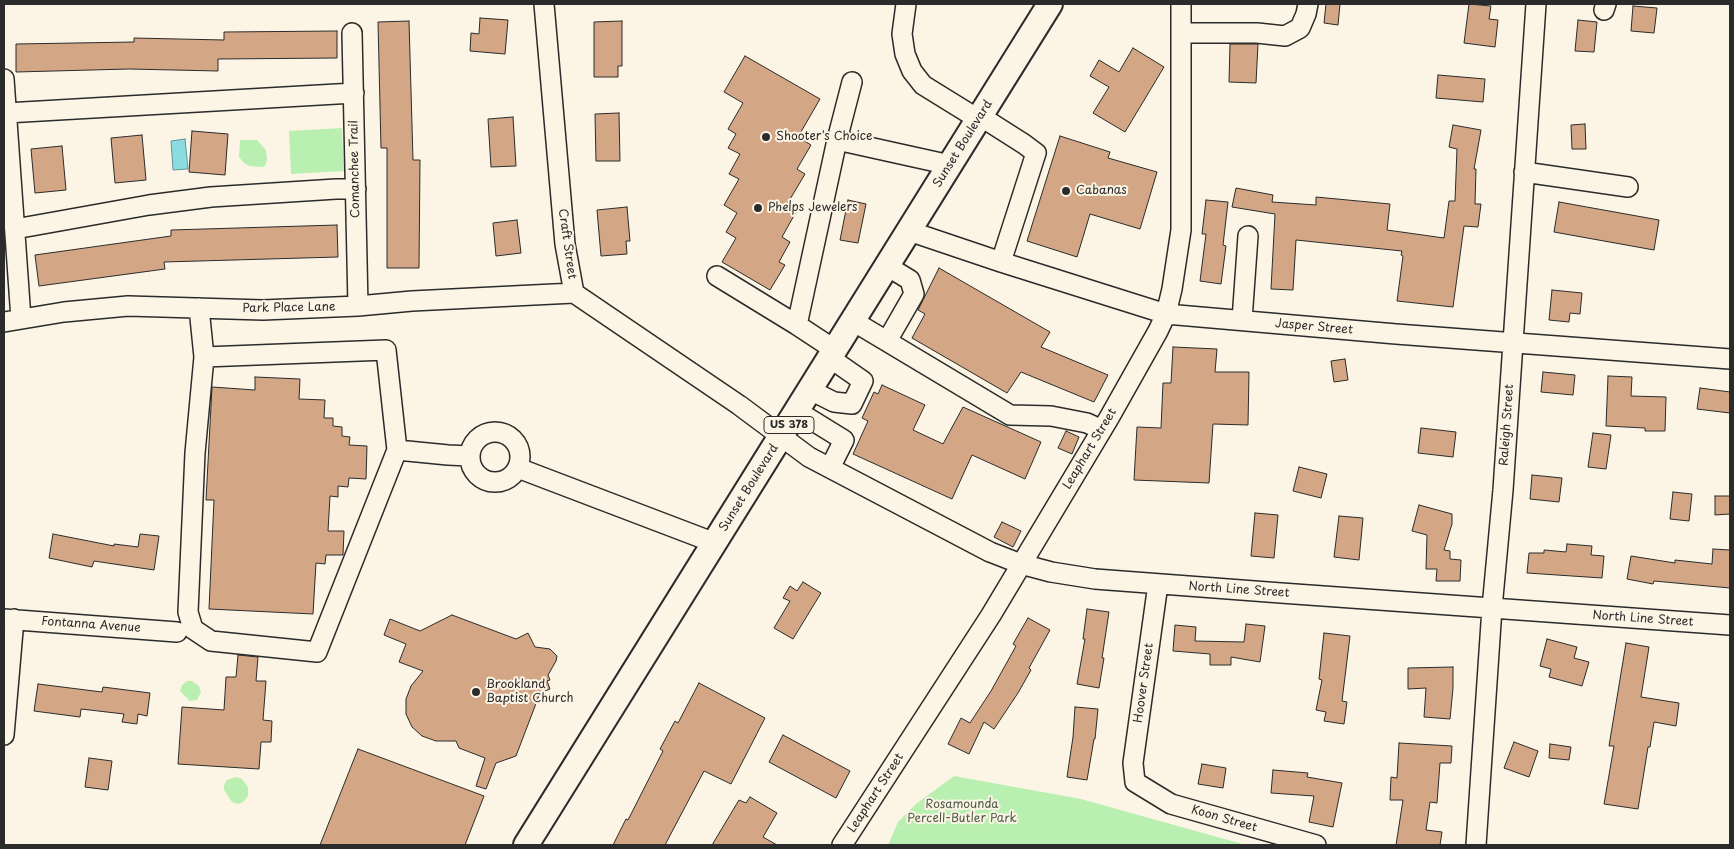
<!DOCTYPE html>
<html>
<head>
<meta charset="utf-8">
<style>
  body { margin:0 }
  #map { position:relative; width:1734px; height:849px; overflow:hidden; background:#fcf5e5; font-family:"Playpen Sans",sans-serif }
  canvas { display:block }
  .frame { position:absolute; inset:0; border:5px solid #2b2b2b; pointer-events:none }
</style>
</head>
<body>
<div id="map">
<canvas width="1734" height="849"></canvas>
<div class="frame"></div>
</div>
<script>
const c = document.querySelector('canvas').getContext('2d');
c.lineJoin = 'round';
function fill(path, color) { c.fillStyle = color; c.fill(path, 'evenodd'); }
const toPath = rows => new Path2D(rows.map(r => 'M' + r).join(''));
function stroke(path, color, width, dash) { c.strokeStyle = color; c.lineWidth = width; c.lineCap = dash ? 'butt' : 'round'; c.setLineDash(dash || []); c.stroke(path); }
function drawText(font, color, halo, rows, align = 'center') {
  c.font = font + ' "Playpen Sans",sans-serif'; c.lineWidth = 4; c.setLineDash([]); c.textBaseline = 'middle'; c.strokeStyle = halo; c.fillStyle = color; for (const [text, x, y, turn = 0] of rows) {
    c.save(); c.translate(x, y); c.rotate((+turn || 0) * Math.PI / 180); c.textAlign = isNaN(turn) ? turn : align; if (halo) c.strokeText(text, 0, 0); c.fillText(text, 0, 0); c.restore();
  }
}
const green = toPath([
  [342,128,344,171,291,174,289,131],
  [240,140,257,140,266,150,267,160,265,166,263,167,249,166,244,163,239,157],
  [187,681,192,681,199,686,201,692,197,700,190,701,180,691,182,685],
  [954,776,1081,799,1246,845,888,845,898,822,916,804],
  [236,777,242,779,248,787,248,796,243,802,238,804,232,802,224,790,224,785,227,780]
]);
const water = toPath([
  [185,139,188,169,173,170,171,141,185,139]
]);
const building = toPath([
  [1326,4,1340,4,1338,25,1324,23,1326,4],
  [1469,4,1491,6,1489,19,1498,20,1495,47,1464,43,1469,4],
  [1633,6,1657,8,1654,33,1631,31,1633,6],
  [480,18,508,20,505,54,470,51,471,33,479,34,480,18],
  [1578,20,1597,22,1594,52,1575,51,1578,20],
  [409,21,413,160,420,160,419,268,387,268,387,148,381,148,378,22,409,21],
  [622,21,622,66,618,66,618,77,594,77,594,22,622,21],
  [337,31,337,58,218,59,218,71,129,69,16,72,16,44,134,42,134,38,224,40,224,32,337,31],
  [1230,44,1258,44,1256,83,1229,82,1230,44],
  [1133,48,1164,67,1125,132,1093,113,1109,87,1090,76,1099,60,1119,72,1133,48],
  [745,56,820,99,798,137,811,145,797,169,805,174,786,206,796,212,782,237,790,242,779,262,785,265,770,290,722,262,736,238,726,232,737,213,724,205,739,179,729,174,740,154,728,148,736,134,728,129,743,103,724,92,745,56],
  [1438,75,1485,79,1483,102,1436,98,1438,75],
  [619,113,620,161,596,161,595,114,619,113],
  [513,117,516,166,491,167,488,119,513,117],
  [1585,124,1586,149,1572,149,1571,125,1585,124],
  [1453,125,1481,130,1474,169,1476,169,1475,204,1481,204,1478,227,1464,226,1453,307,1397,301,1403,256,1401,255,1402,251,1296,240,1293,290,1271,289,1275,214,1232,207,1236,188,1273,195,1272,202,1316,205,1316,197,1390,204,1387,230,1444,238,1449,201,1455,201,1457,149,1449,147,1453,125],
  [192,131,228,134,225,175,189,172,192,131],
  [142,135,146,180,115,183,111,138,142,135],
  [1060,136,1110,152,1108,158,1157,172,1140,229,1090,214,1077,257,1027,241,1060,136],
  [62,146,66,190,35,193,31,149,62,146],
  [848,200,866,204,858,243,840,240,848,200],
  [1206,200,1228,202,1223,245,1226,246,1221,284,1200,281,1206,234,1202,234,1206,200],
  [1559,202,1659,220,1654,250,1554,232,1559,202],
  [627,207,630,241,626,241,627,254,601,256,597,210,627,207],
  [517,220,521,253,496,256,493,223,517,220],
  [337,225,338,257,164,262,165,269,39,286,35,255,171,236,171,230,337,225],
  [939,268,1050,332,1041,347,1108,375,1094,402,1021,372,1007,393,912,338,925,314,918,310,939,268],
  [1552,290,1582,293,1580,314,1570,313,1569,322,1549,320,1552,290],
  [1173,347,1217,349,1215,372,1249,372,1248,425,1213,424,1209,483,1134,480,1137,427,1161,428,1163,383,1171,383,1173,347],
  [1345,359,1348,380,1334,382,1331,361,1345,359],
  [1543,372,1575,375,1573,395,1541,392,1543,372],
  [1608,376,1632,377,1631,396,1666,397,1665,431,1645,431,1645,428,1606,426,1608,376],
  [255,377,300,379,299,399,325,400,324,418,333,418,333,426,342,427,342,436,350,437,349,445,367,446,366,479,349,478,348,487,338,486,338,497,330,496,328,531,344,531,343,555,326,555,325,564,316,563,313,614,209,609,214,500,206,500,212,387,255,390,255,377],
  [882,385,925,405,913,430,943,444,963,407,1041,442,1025,479,972,455,952,499,853,454,868,421,862,418,874,392,878,394,882,385],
  [1700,388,1730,392,1730,413,1697,409,1700,388],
  [1421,428,1456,432,1453,457,1418,453,1421,428],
  [1066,431,1079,437,1072,454,1058,448,1066,431],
  [1593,433,1611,435,1606,469,1588,467,1593,433],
  [1299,467,1327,474,1321,498,1293,491,1299,467],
  [1532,475,1562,478,1559,502,1530,499,1532,475],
  [1673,492,1692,494,1689,521,1670,519,1673,492],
  [1715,496,1730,496,1730,514,1715,515,1715,496],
  [1419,505,1452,514,1452,524,1444,550,1450,551,1450,559,1461,560,1460,581,1436,581,1437,569,1426,569,1427,535,1412,531,1419,505],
  [1255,513,1278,515,1274,558,1251,556,1255,513],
  [1339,516,1363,518,1359,560,1334,557,1339,516],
  [1002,522,1021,531,1013,547,994,537,1002,522],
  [53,534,114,546,114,544,138,547,140,534,159,536,154,570,94,561,92,567,49,558,53,534],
  [1567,544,1592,546,1591,555,1604,556,1602,578,1527,573,1529,553,1544,553,1544,550,1566,552,1567,544],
  [1713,549,1730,550,1730,588,1654,581,1653,584,1627,579,1631,556,1675,563,1675,560,1712,564,1713,549],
  [803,582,821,593,793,639,774,628,790,601,783,598,790,586,797,591,803,582],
  [1087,609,1109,612,1102,658,1104,658,1099,688,1077,684,1085,639,1083,639,1087,609],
  [452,615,516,639,528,633,535,647,550,649,557,656,556,661,548,675,550,680,547,681,550,689,540,693,516,756,496,763,486,789,476,786,485,758,459,748,456,741,436,741,422,736,412,727,406,714,406,699,411,686,423,671,399,662,406,644,384,635,390,619,420,631,452,615],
  [1028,618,1050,630,1029,668,1031,670,1018,693,994,729,984,722,969,754,948,744,961,718,970,723,991,691,1016,646,1013,644,1028,618],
  [1246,624,1265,626,1260,662,1231,657,1231,665,1210,665,1210,654,1173,651,1175,625,1196,627,1195,641,1244,642,1246,624],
  [1324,633,1350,636,1342,701,1347,702,1344,724,1324,721,1326,712,1316,710,1322,680,1319,679,1324,633],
  [1547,639,1577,647,1574,658,1589,662,1582,686,1549,677,1551,669,1540,666,1547,639],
  [1626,643,1649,647,1641,697,1679,703,1676,726,1654,722,1650,747,1648,747,1638,809,1604,804,1614,746,1609,746,1626,643],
  [238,655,258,657,256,681,266,681,263,720,272,721,271,742,261,742,259,769,178,764,182,707,224,710,226,677,236,677,238,655],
  [1453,667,1453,688,1450,719,1424,717,1426,688,1408,689,1408,668,1453,667],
  [699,683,765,718,731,784,704,771,665,845,613,845,626,819,628,820,663,751,660,749,675,721,678,723,699,683],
  [38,684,102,692,103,687,150,693,147,716,138,714,137,724,122,722,124,714,81,709,80,717,34,711,38,684],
  [1075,707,1098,709,1095,739,1094,739,1087,780,1067,777,1073,737,1075,707],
  [783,735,850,771,836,798,769,762,783,735],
  [1514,742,1538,751,1529,777,1504,768,1514,742],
  [1399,743,1452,746,1451,763,1440,763,1437,803,1430,802,1426,830,1442,832,1440,845,1396,845,1403,800,1390,800,1391,777,1397,778,1399,743],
  [1550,744,1571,747,1569,760,1549,758,1550,744],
  [358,749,484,796,465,845,320,845,358,749],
  [89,758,112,761,108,790,85,787,89,758],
  [1202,764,1226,768,1223,788,1198,784,1202,764],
  [1273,770,1308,773,1307,777,1342,783,1333,827,1309,822,1314,796,1271,793,1273,770],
  [750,797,777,813,763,837,777,845,712,845,739,800,746,803,750,797]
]);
const minor = toPath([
  [544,4,565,244,574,293,739,405,809,457,990,552,1021,564,1051,572,1095,579,1281,593,1730,625],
  [906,4,902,34,905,54,912,71,923,85,978,119],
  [1604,10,1606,4],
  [352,33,358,306],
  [1181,33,1257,33,1285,36,1300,28,1306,14,1308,4],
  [4,79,21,319],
  [6,113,354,93],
  [980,116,1024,144,1036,153,1001,262],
  [837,140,852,82],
  [1524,172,1628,187],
  [15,229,149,205,211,197,336,189,356,189],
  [909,231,1001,262,1166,314,1396,334,1730,359],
  [717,276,797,325],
  [199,308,204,357,386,350,397,450,448,455,470,456],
  [1242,320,1248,236],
  [853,321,1010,415,1051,416,1087,423,1102,430],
  [4,322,64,312,128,306,263,310,358,306,412,301,574,293],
  [887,341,914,294,910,280,887,266],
  [835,350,797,325,837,140,950,165],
  [204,357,195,453,188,612,193,629,211,641,317,652,397,450],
  [810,390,834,402,852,404,863,381,830,358],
  [797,411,844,440,830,468],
  '470 457a25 25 0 1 1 50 0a25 25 0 1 1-50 0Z',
  [518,468,715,543],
  [1158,584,1133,763,1135,782,1171,804,1316,845],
  [4,619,177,632],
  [4,735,14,619],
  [842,845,991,615,1109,418,1158,331,1166,314,1172,289,1181,230,1181,4],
  [1476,845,1492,608,1503,490,1536,4]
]);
const major = toPath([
  [526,845,1050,4]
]);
const markers = [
  [766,137,5,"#2b2b2b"],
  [1066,191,5,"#2b2b2b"],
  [758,208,5,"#2b2b2b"],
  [476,692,5,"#2b2b2b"]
];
const shields = [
  [789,425,50]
];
const shieldNames = [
  ["US 378",789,425]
];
const poiNames = [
  ["Shooter's Choice",776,137],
  ["Cabanas",1076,191],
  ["Phelps Jewelers",768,208],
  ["Brookland",486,685],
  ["Baptist Church",486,699]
];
const streetNames = [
  ["Sunset Boulevard",963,144,-58],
  ["Comanchee Trail",355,169,-91],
  ["Craft Street",567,244,82],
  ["Park Place Lane",289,308,-1],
  ["Jasper Street",1314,327,5],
  ["Raleigh Street",1507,425,-86],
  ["Leaphart Street",1090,449,-59],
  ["Sunset Boulevard",749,488,-58],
  ["North Line Street",1239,590,4],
  ["North Line Street",1643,619,4],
  ["Fontanna Avenue",91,625,4],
  ["Hoover Street",1144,683,-82],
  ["Leaphart Street",876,793,-57],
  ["Koon Street",1224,819,16]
];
const parkNames = [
  ["Rosamounda",962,805],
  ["Percell-Butler Park",962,819]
];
fill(green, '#b9efb1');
fill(water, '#8adce0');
stroke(water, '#649598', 1);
fill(building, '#d3a785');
stroke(building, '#2b2b2b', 1);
stroke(minor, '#2b2b2b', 22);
stroke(major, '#2b2b2b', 28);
stroke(minor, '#fcf5e5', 19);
stroke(major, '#fcf5e5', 24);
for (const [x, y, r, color] of markers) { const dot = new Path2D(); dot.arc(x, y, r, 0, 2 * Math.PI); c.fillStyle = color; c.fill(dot); stroke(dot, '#fcf5e5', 2); }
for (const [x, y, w] of shields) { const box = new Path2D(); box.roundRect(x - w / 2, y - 8.5, w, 17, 4); c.fillStyle = '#fcf5e5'; c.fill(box); stroke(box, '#2b2b2b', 1); }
drawText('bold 11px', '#2b2b2b', null, shieldNames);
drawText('12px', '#2b2b2b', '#fcf5e5', poiNames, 'left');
drawText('12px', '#2b2b2b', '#fcf5e5', streetNames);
drawText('12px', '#4e5c4c', '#fcf5e5', parkNames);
</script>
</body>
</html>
